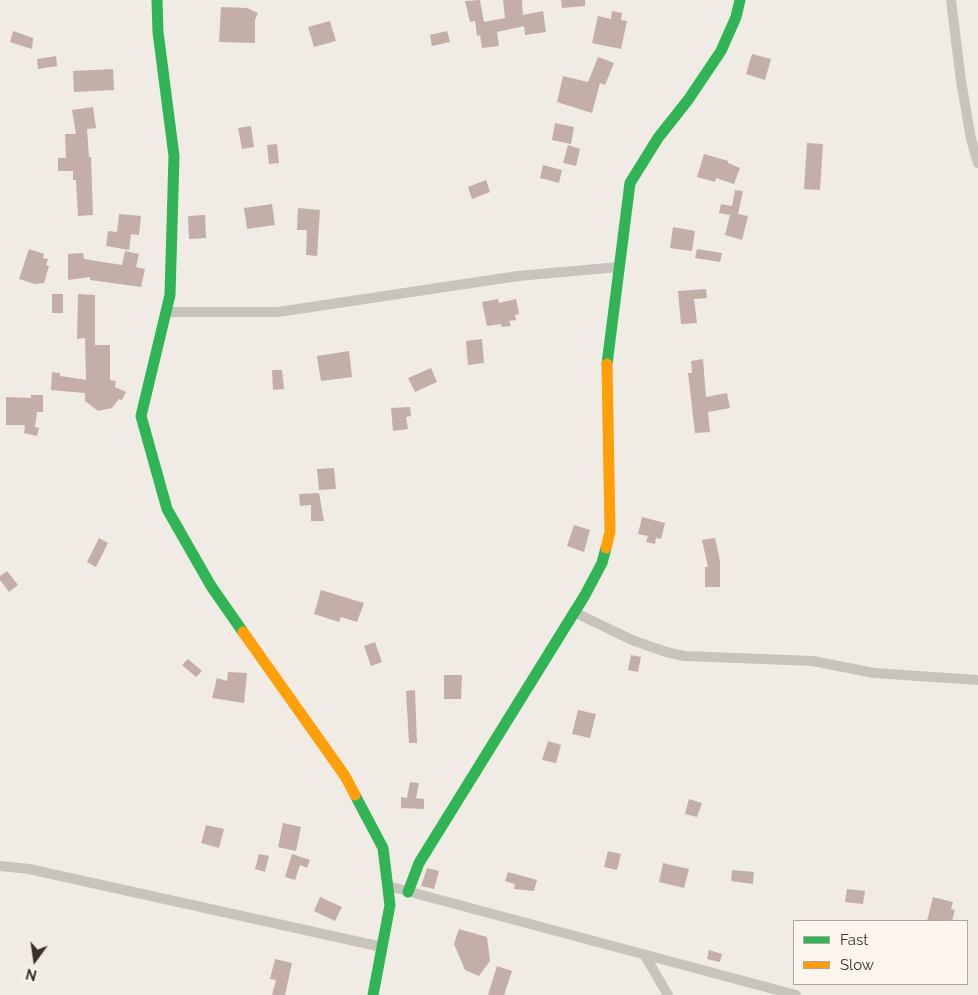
<!DOCTYPE html>
<html>
<head>
<meta charset="utf-8">
<style>
  body { margin:0 }
  #map { position:relative; width:978px; height:995px; overflow:hidden; background:#f0ebe5; font-family:Raleway,sans-serif }
  canvas { display:block }
  .legend { position:absolute; left:793px; top:920px; width:175px; height:65px; box-sizing:border-box; background:#fbf5ee; border:1px solid #aea6a0; margin:0; padding:6px 9px; list-style:none; font-size:15px; color:#3b302b }
  .legend li { display:flex; align-items:center; gap:10px; height:25px }
  .legend b { width:25px; border:1px solid #aea6a0 }
  .north { position:absolute; left:10px; top:935px; width:50px; height:50px; -webkit-text-stroke:4px #fbf5ee; paint-order:stroke; rotate:194deg; font-size:14px; font-weight:700; line-height:20px; text-align:center; color:#3b302b }
  .north::after { content:''; display:block; margin:auto; width:18px; height:22px; background:#3b302b; clip-path:polygon(50% 0,100% 100%,50% 72%,0 100%) }
</style>
</head>
<body>
<div id="map">
<canvas width="978" height="995"></canvas>
<ul class="legend">
<li><b style="height:6px;background:#30b455"></b>Fast</li>
<li><b style="height:6px;background:#ff9f0a"></b>Slow</li>
</ul>
<div class="north">N</div>
</div>
<script>
const c = document.querySelector('canvas').getContext('2d');
c.lineJoin = 'round';
function fill(path, color) { c.fillStyle = color; c.fill(path, 'evenodd'); }
const toPath = rows => new Path2D(rows.map(r => 'M' + r).join(''));
function stroke(path, color, width, dash) { c.strokeStyle = color; c.lineWidth = width; c.lineCap = dash ? 'butt' : 'round'; c.setLineDash(dash || []); c.stroke(path); }
const building = toPath([
  [480,0,484,22,505,18,503,0,522,0,523,15,543,11,546,32,525,35,524,26,497,32,499,46,482,48,480,35,477,36,475,21,470,22,465,1],
  [561,0,585,0,585,6,562,8],
  [221,7,247,8,258,13,255,20,255,43,219,42],
  [612,11,622,13,621,20,627,21,621,49,592,43,598,16,611,19],
  [330,21,336,41,314,47,308,27],
  [13,31,33,38,32,49,10,42],
  [447,31,450,42,432,46,430,35],
  [752,54,771,59,765,80,746,74],
  [56,56,57,66,38,69,37,59],
  [598,57,614,63,605,85,600,83,592,113,557,102,563,76,588,82],
  [113,69,114,90,74,92,73,71],
  [93,107,96,128,87,129,89,157,91,157,93,215,78,216,76,180,73,180,73,171,58,171,58,158,66,158,65,134,76,134,72,110],
  [555,123,574,127,571,144,552,140],
  [251,126,254,147,242,149,238,128],
  [807,143,823,144,820,190,804,189],
  [277,144,279,163,269,164,267,145],
  [568,145,580,149,576,166,563,163],
  [704,154,728,161,728,163,740,168,734,184,716,178,715,182,697,177],
  [543,165,562,170,559,183,540,178],
  [486,180,490,192,472,199,468,187],
  [735,190,743,191,738,214,748,216,742,240,725,235,730,215,719,213,721,204,732,206],
  [272,204,275,225,247,229,244,208],
  [298,208,320,210,317,256,306,255,307,230,297,230],
  [119,214,141,216,139,235,131,234,129,250,106,246,108,231,117,232],
  [205,215,206,238,189,239,188,216],
  [673,227,695,231,692,251,670,248],
  [29,249,44,254,43,258,48,259,46,265,49,266,44,283,35,284,19,279],
  [697,249,722,253,720,262,695,258],
  [125,251,139,254,136,267,145,269,141,287,90,280,90,277,68,280,68,254,83,253,84,259,122,265],
  [706,289,707,298,694,299,697,323,681,324,678,291],
  [52,294,63,294,63,313,52,313],
  [78,294,95,295,95,345,110,345,110,380,116,381,115,387,126,392,122,400,119,399,112,408,98,411,85,401,85,393,51,390,52,372,60,373,60,376,86,380,85,338,77,339],
  [498,299,499,303,516,299,519,314,515,315,516,320,509,321,511,326,502,327,501,324,487,326,482,302],
  [482,339,484,363,468,365,466,341],
  [349,351,352,377,321,381,317,356],
  [703,359,706,397,727,393,730,408,708,412,710,432,695,433,688,373,692,373,691,361],
  [431,368,437,382,415,392,408,378],
  [272,370,282,370,284,389,273,390],
  [31,395,43,395,43,412,37,412,35,427,39,428,37,436,24,433,25,425,6,425,6,397,31,398],
  [410,407,411,416,406,417,408,429,393,431,391,408],
  [334,468,336,489,319,490,317,469],
  [319,493,324,521,311,521,311,505,300,506,299,494],
  [642,517,665,523,661,539,656,538,655,544,646,542,648,536,638,534],
  [574,525,590,530,584,552,567,546],
  [99,538,108,543,96,567,87,562],
  [715,538,720,561,720,587,705,587,705,567,708,567,702,540],
  [7,571,18,585,9,592,0,580,0,576],
  [321,590,364,603,357,622,341,617,339,622,314,614],
  [375,642,382,662,371,666,364,646],
  [631,655,641,657,638,672,628,670],
  [188,659,202,671,196,677,182,665],
  [228,672,247,673,244,703,212,698,217,678,227,681],
  [444,675,462,675,461,699,444,699],
  [415,690,417,743,409,743,406,691],
  [578,710,596,714,590,738,572,734],
  [548,741,561,745,556,763,542,760],
  [410,782,419,783,416,798,424,799,424,809,401,808,401,797,407,798],
  [689,799,702,803,697,817,685,814],
  [283,823,301,827,296,851,278,847],
  [206,825,224,829,219,848,201,843],
  [608,851,621,854,617,870,604,867],
  [259,854,269,856,265,872,255,869],
  [292,854,310,860,307,868,300,865,295,880,285,877],
  [663,863,689,869,684,888,659,882],
  [427,868,439,871,434,889,421,886],
  [732,870,754,872,753,884,731,881],
  [508,872,537,880,534,891,514,889,515,884,505,881],
  [847,889,865,891,863,904,845,902],
  [320,897,342,907,335,921,314,911],
  [933,897,953,902,951,909,955,910,952,921,927,921],
  [459,929,487,937,490,961,479,976,465,970,454,944],
  [709,950,722,954,720,962,707,959],
  [275,959,292,963,285,995,272,995,276,980,270,979],
  [497,966,512,971,504,995,488,995]
]);
const street = toPath([
  [951,0,961,81,971,139,978,163],
  [166,312,278,312,518,276,619,267],
  [574,612,632,640,666,652,685,656,813,661,874,673,978,680],
  [0,866,29,869,382,947],
  [388,886,796,995],
  [644,954,668,995]
]);
const fast = toPath([
  [157,0,158,32,174,156,170,295,141,416,167,509,211,586,243,632],
  [607,364,630,183,658,138,688,100,721,51,736,17,740,0],
  [355,795,383,848,390,905,373,995],
  [408,892,419,863,585,595,602,563,606,548]
]);
const slow = toPath([
  [606,548,610,532,607,364],
  [243,632,345,776,355,795]
]);
fill(building, '#c3afa7');
stroke(street, '#c9c3be', 10);
stroke(fast, '#30b455', 11);
stroke(slow, '#ff9f0a', 11);
</script>
</body>
</html>
